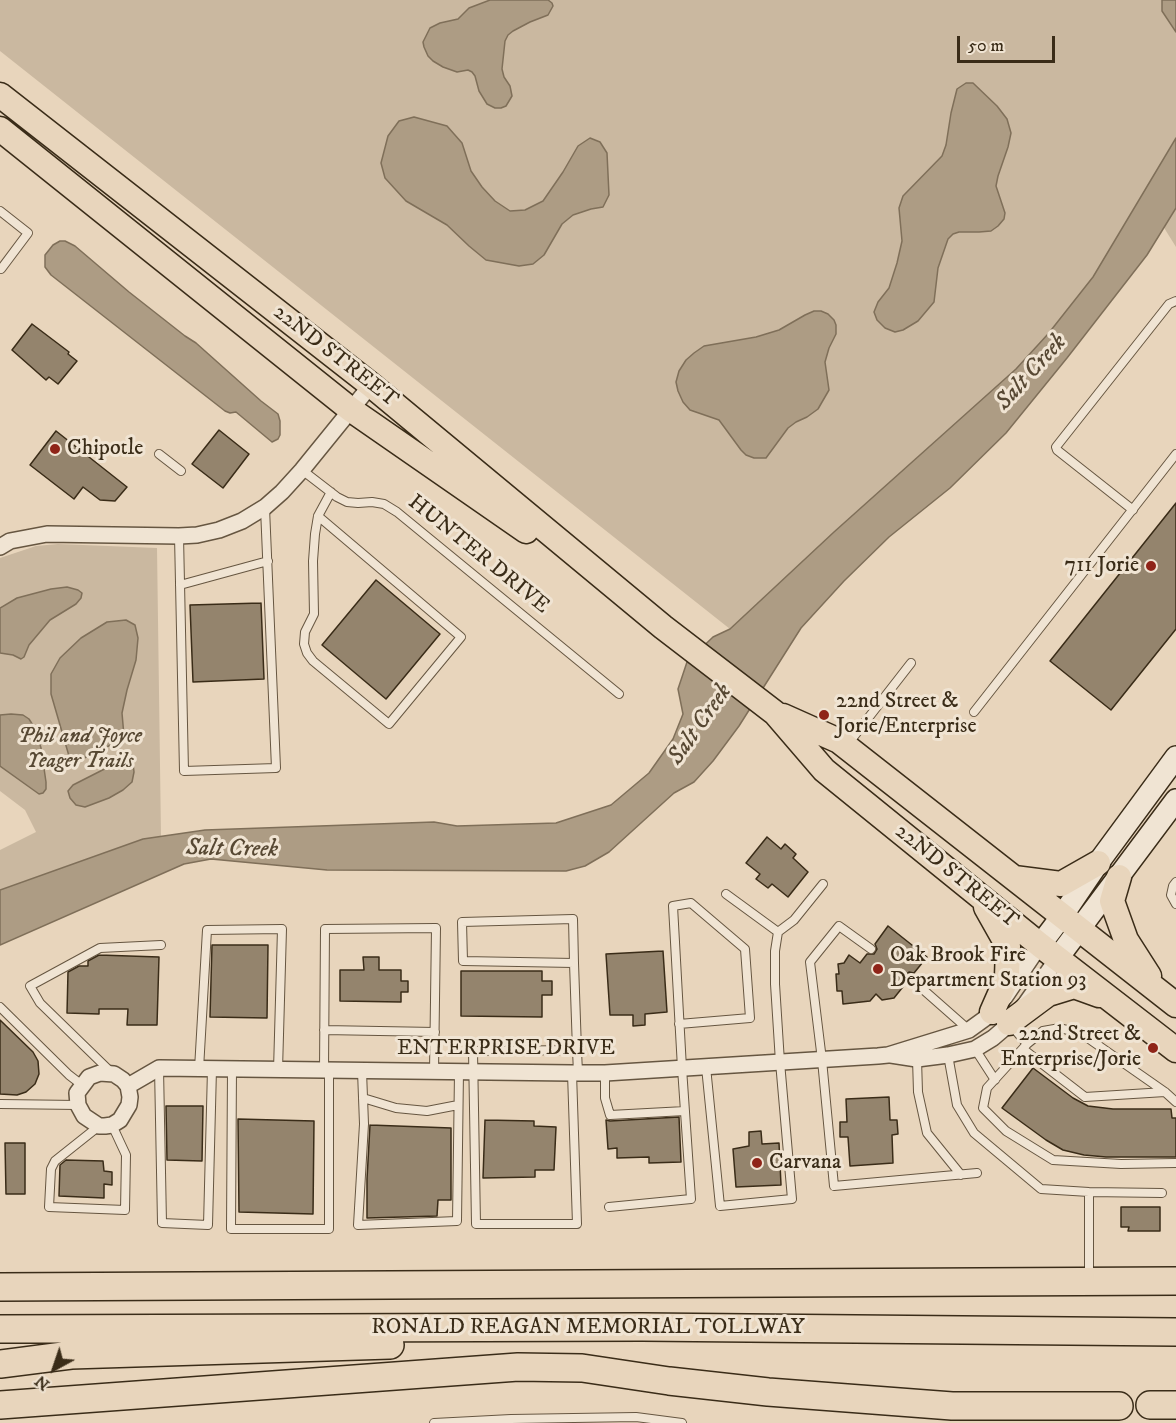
<!DOCTYPE html>
<html>
<head>
<meta charset="utf-8">
<style>
  body { margin:0 }
  #map { position:relative; width:1176px; height:1423px; overflow:hidden; background:#e8d5bc; font-family:"IM FELL DW Pica",serif }
  canvas { display:block }
  .north { position:absolute; left:24px; top:1339px; width:60px; height:60px; -webkit-text-stroke:4px #f0e4d3; paint-order:stroke; rotate:220deg; font-size:16px; font-weight:700; line-height:24px; text-align:center; color:#3a2c18 }
  .north::after { content:''; display:block; margin:auto; width:21px; height:27px; background:#3a2c18; clip-path:polygon(50% 0,100% 100%,50% 72%,0 100%) }
  .scale { position:absolute; left:957px; top:36px; width:98px; height:27px; box-sizing:border-box; border:3px solid #3a2c18; border-top:0; padding-left:8px; font-size:18px; line-height:21px; white-space:nowrap; color:#3a2c18; -webkit-text-stroke:4px #f0e4d3; paint-order:stroke }
</style>
</head>
<body>
<div id="map">
<canvas width="1176" height="1423"></canvas>
<div class="north">N</div>
<div class="scale">50 m</div>
</div>
<script>
const c = document.querySelector('canvas').getContext('2d');
c.lineJoin = 'round';
function fill(path, color) { c.fillStyle = color; c.fill(path, 'evenodd'); }
const toPath = rows => new Path2D(rows.map(r => 'M' + r).join(''));
function stroke(path, color, width, dash) { c.strokeStyle = color; c.lineWidth = width; c.lineCap = dash ? 'butt' : 'round'; c.setLineDash(dash || []); c.stroke(path); }
function drawText(font, color, halo, rows, align = 'center') {
  c.font = font + ' "IM FELL DW Pica",serif'; c.lineWidth = 6; c.setLineDash([]); c.textBaseline = 'middle'; c.strokeStyle = halo; c.fillStyle = color; for (const [text, x, y, turn = 0] of rows) {
    c.save(); c.translate(x, y); c.rotate((+turn || 0) * Math.PI / 180); c.textAlign = isNaN(turn) ? turn : align; if (halo) c.strokeText(text, 0, 0); c.fillText(text, 0, 0); c.restore();
  }
}
const green = toPath([
  [0,0,1176,0,1176,247,1143,194,1093,277,1048,335,1016,369,834,532,730,629,0,51],
  [58,544,157,548,161,837,143,839,0,890,0,850,36,832,25,810,0,791,0,558,36,546]
]);
const water = toPath([
  [490,0,548,0,552,3,553,6,548,15,530,22,513,31,508,35,505,41,502,69,504,77,510,86,512,96,506,106,501,108,495,108,487,104,479,91,475,76,472,72,468,70,457,72,443,67,433,61,428,56,424,47,423,42,430,28,440,23,458,19,469,8,490,0],
  [1162,0,1176,0,1176,32,1162,11,1162,0],
  [966,83,973,83,997,106,1007,119,1011,133,1008,147,998,176,996,186,1005,213,1004,219,998,226,991,231,979,232,959,232,953,234,948,239,938,268,934,302,918,321,903,330,895,332,885,328,877,320,874,312,878,302,889,288,897,263,902,241,899,208,903,196,942,156,946,145,951,113,957,89,966,83],
  [414,117,447,126,462,143,471,171,482,187,495,201,510,211,525,210,543,201,563,172,578,146,590,138,600,142,607,153,609,195,603,207,591,209,573,215,562,224,544,255,533,264,519,266,486,260,469,246,447,225,406,201,385,178,381,163,388,136,399,121,414,117],
  [1176,138,1176,208,1147,255,1067,358,1006,433,950,488,889,537,844,581,801,628,739,726,713,761,694,782,674,793,609,852,585,866,566,871,327,870,211,859,184,864,0,945,0,890,143,839,205,830,434,822,457,826,556,823,611,805,649,773,673,739,683,714,678,689,687,662,713,637,730,629,834,532,1016,369,1048,334,1093,277,1176,138],
  [60,241,65,241,75,246,129,292,185,336,196,343,261,401,278,414,280,421,280,435,278,439,272,442,236,412,230,413,225,411,51,275,45,267,45,255,53,245,60,241],
  [814,311,821,311,828,314,834,320,836,325,836,334,829,348,825,362,829,390,818,409,807,417,796,422,788,428,766,458,754,458,746,455,741,450,719,420,690,410,683,402,678,391,676,382,679,371,686,360,694,353,704,346,756,337,779,330,805,315,814,311],
  [67,587,78,590,82,593,81,598,76,604,50,620,29,645,24,657,21,659,13,655,0,653,0,608,17,598,51,589,67,587],
  [126,620,135,625,138,638,136,660,127,690,122,713,124,736,119,741,76,762,69,756,51,694,51,674,60,658,81,638,107,622,126,620],
  [11,714,23,715,29,719,36,730,41,748,46,782,46,789,43,793,39,794,0,766,0,715,11,714],
  [132,755,134,772,132,782,123,790,109,798,85,807,76,805,70,798,68,791,73,785,132,755]
]);
const building = toPath([
  [32,324,69,352,68,354,77,361,58,384,49,377,46,380,12,350,32,324],
  [219,430,249,454,223,488,192,464,219,430],
  [56,431,127,487,115,501,100,500,83,487,74,499,30,465,56,431],
  [1176,503,1176,629,1111,710,1050,661,1176,503],
  [376,580,440,634,386,699,322,645,376,580],
  [261,603,264,679,193,682,190,605,261,603],
  [767,837,781,849,785,844,796,854,793,858,808,872,788,897,772,884,768,888,756,879,760,874,746,863,767,837],
  [888,926,927,957,914,973,909,972,905,975,904,979,906,983,894,998,882,1000,876,994,870,1001,843,1004,842,991,837,991,836,974,839,974,838,964,844,963,849,955,860,963,867,954,874,954,877,949,875,944,888,926],
  [212,945,268,945,267,1018,210,1017,212,945],
  [663,951,667,1012,645,1014,645,1025,633,1026,633,1015,610,1015,606,954,663,951],
  [99,955,159,957,157,1025,127,1025,128,1009,99,1009,99,1014,67,1013,68,972,79,966,88,966,88,961,99,955],
  [363,957,379,957,379,970,401,970,401,981,408,981,408,992,401,992,401,1002,340,1001,340,970,364,970,363,957],
  [461,971,542,971,542,981,552,981,552,995,542,995,542,1017,461,1016,461,971],
  [0,1020,33,1052,38,1061,39,1074,35,1084,26,1092,17,1095,0,1094,0,1020],
  [1033,1068,1073,1098,1088,1106,1113,1109,1171,1109,1172,1118,1176,1118,1176,1157,1106,1157,1084,1155,1063,1150,1046,1140,1002,1108,1033,1068],
  [889,1097,890,1120,897,1120,898,1134,892,1135,893,1163,850,1166,848,1137,840,1137,840,1122,847,1122,846,1099,889,1097],
  [166,1106,203,1106,202,1161,167,1160,166,1106],
  [679,1117,681,1162,649,1163,649,1157,617,1158,617,1148,608,1149,606,1120,610,1121,679,1117],
  [238,1119,314,1121,313,1214,239,1212,238,1119],
  [485,1120,534,1121,534,1126,556,1127,554,1170,535,1170,535,1177,483,1178,485,1120],
  [370,1125,451,1128,451,1200,438,1200,437,1216,367,1218,367,1179,370,1125],
  [761,1131,762,1144,779,1143,781,1185,736,1187,733,1149,749,1146,749,1132,761,1131],
  [5,1143,25,1143,25,1194,6,1194,5,1143],
  [66,1160,103,1161,104,1171,112,1172,112,1185,104,1184,104,1198,59,1196,60,1165,66,1160],
  [1121,1207,1160,1207,1160,1231,1128,1231,1129,1227,1121,1227,1121,1207]
]);
const service = toPath([
  [0,211,28,233,1,269],
  [159,454,181,471],
  [302,470,337,497,347,502,358,503,372,502,384,504,397,512,619,694],
  [1133,510,1057,450,1056,447,1169,304,1176,301],
  [318,516,461,637,389,724,313,661,307,653,304,644,305,632,314,614,313,561,315,534,318,516,331,492],
  [179,536,184,771,276,768,265,508],
  [180,585,268,561],
  [974,712,1176,454],
  [848,744,911,663],
  [1176,882,1173,886,1171,895,1176,904],
  [778,932,794,920,823,884],
  [871,949,839,926,810,962,822,1060,834,1186,977,1173],
  [574,963,463,961,462,922,573,919,574,963,577,1050,578,1073],
  [910,978,969,1030],
  [0,1007,69,1075,82,1085],
  [1010,1024,1027,1044,1043,1031,1060,1028,1082,1034,1165,1092,1176,1102],
  [324,1030,435,1032],
  [1027,1044,987,1088,983,1108,1006,1131,1053,1160,1121,1164,1176,1163],
  [975,1049,995,1080],
  [1023,1049,1085,1097,1165,1092],
  [948,1055,957,1105,974,1133,1041,1189,1089,1192,1162,1193],
  [917,1059,918,1092,927,1133,961,1175],
  [706,1067,720,1206,792,1199,780,1062,775,984,775,951,778,932,726,894],
  [159,1068,162,1223,208,1225,212,1069],
  [199,1069,207,930,282,929,278,1070],
  [232,1069,231,1229,329,1229,329,1070],
  [324,1070,325,929,436,928,434,1072],
  [362,1071,364,1124,358,1225,457,1221,459,1072],
  [112,1073,40,1003,30,986,100,948,161,945],
  [572,1073,577,1224,476,1224,473,1051,577,1050],
  [605,1073,605,1098,610,1115,685,1111],
  [363,1098,396,1108,427,1111,458,1105],
  [0,1104,78,1105],
  [99,1126,55,1161,51,1169,49,1207,125,1210,126,1155,112,1125],
  [1089,1192,1089,1277],
  [609,1207,691,1199,682,1068,673,906,691,903,745,949,750,1018,679,1024],
  [434,1423,511,1419,636,1417,682,1423]
]);
const minor = toPath([
  [0,547,10,541,47,534,179,536,197,535,219,530,242,521,265,507,282,492,302,470,371,385],
  [891,1055,917,1059,948,1055,975,1049,993,1038,1007,1026,1026,1003,1057,959],
  [100,1073,114,1074,123,1080,128,1086,130,1097,129,1105,120,1120,112,1125,105,1126,99,1126,84,1116,78,1105,77,1093,89,1077,100,1073],
  [128,1086,159,1068,572,1073,605,1073,878,1056,888,1055,969,1030,987,1017,1005,997,1040,945]
]);
const secondary = toPath([
  [1040,945,1062,916,1098,863,1176,757],
  [1057,959,1176,800]
]);
const primary = toPath([
  [0,95,371,385,663,627,775,713,824,770,1040,945,1176,1050],
  [0,129,350,409,526,531],
  [783,716,839,741,1176,1005],
  [1119,877,1112,901,1126,940,1149,976],
  [1014,878,1061,884,1098,863],
  [986,907,1008,946,1007,978,992,1012],
  [1009,1023,1048,994,1074,986,1099,995]
]);
const motorway = toPath([
  [0,1287,1176,1281],
  [0,1329,642,1327,1176,1332],
  [0,1364,71,1355,390,1345],
  [0,1405,518,1367,582,1368,669,1381,768,1392,952,1406,1119,1406],
  [1150,1405,1176,1405]
]);
const markers = [
  [55,449,6,"#8f2418"],
  [1151,566,6,"#8f2418"],
  [824,715,6,"#8f2418"],
  [878,969,6,"#8f2418"],
  [1153,1048,6,"#8f2418"],
  [757,1163,6,"#8f2418"]
];
const streetNames = [
  ["22ND STREET",335,357,38],
  ["HUNTER DRIVE",478,555,39],
  ["22ND STREET",956,877,39],
  ["ENTERPRISE DRIVE",506,1049],
  ["RONALD REAGAN MEMORIAL TOLLWAY",588,1328]
];
const poiNames = [
  ["Chipotle",67,449],
  ["711 Jorie",1139,566,"right"],
  ["22nd Street &",836,702],
  ["Jorie/Enterprise",836,727],
  ["Oak Brook Fire",890,956],
  ["Department Station 93",890,981],
  ["22nd Street &",1141,1035,"right"],
  ["Enterprise/Jorie",1141,1060,"right"],
  ["Carvana",769,1163]
];
const parkNames = [
  ["Phil and Joyce",80,737],
  ["Yeager Trails",80,762]
];
const waterNames = [
  ["Salt Creek",1032,373,-48],
  ["Salt Creek",701,725,-55],
  ["Salt Creek",232,850,1]
];
fill(green, '#cab8a0');
fill(water, '#ad9c84');
stroke(water, '#7f6f59', 1.5);
fill(building, '#94846d');
stroke(building, '#3a2c18', 1.5);
stroke(service, '#665641', 10);
stroke(minor, '#665641', 18);
stroke(secondary, '#3a2c18', 24);
stroke(primary, '#3a2c18', 27);
stroke(motorway, '#3a2c18', 30);
stroke(service, '#f0e4d3', 8);
stroke(minor, '#f0e4d3', 15);
stroke(secondary, '#f0e4d3', 21);
stroke(primary, '#e8d5bc', 24);
stroke(motorway, '#e8d5bc', 27);
for (const [x, y, r, color] of markers) { const dot = new Path2D(); dot.arc(x, y, r, 0, 2 * Math.PI); c.fillStyle = color; c.fill(dot); stroke(dot, '#f0e4d3', 2); }
drawText('22px', '#3a2c18', '#f0e4d3', streetNames);
drawText('22px', '#3a2c18', '#f0e4d3', poiNames, 'left');
drawText('italic 22px', '#574833', '#f0e4d3', parkNames);
drawText('italic 24px', '#574833', '#f0e4d3', waterNames);
</script>
</body>
</html>
